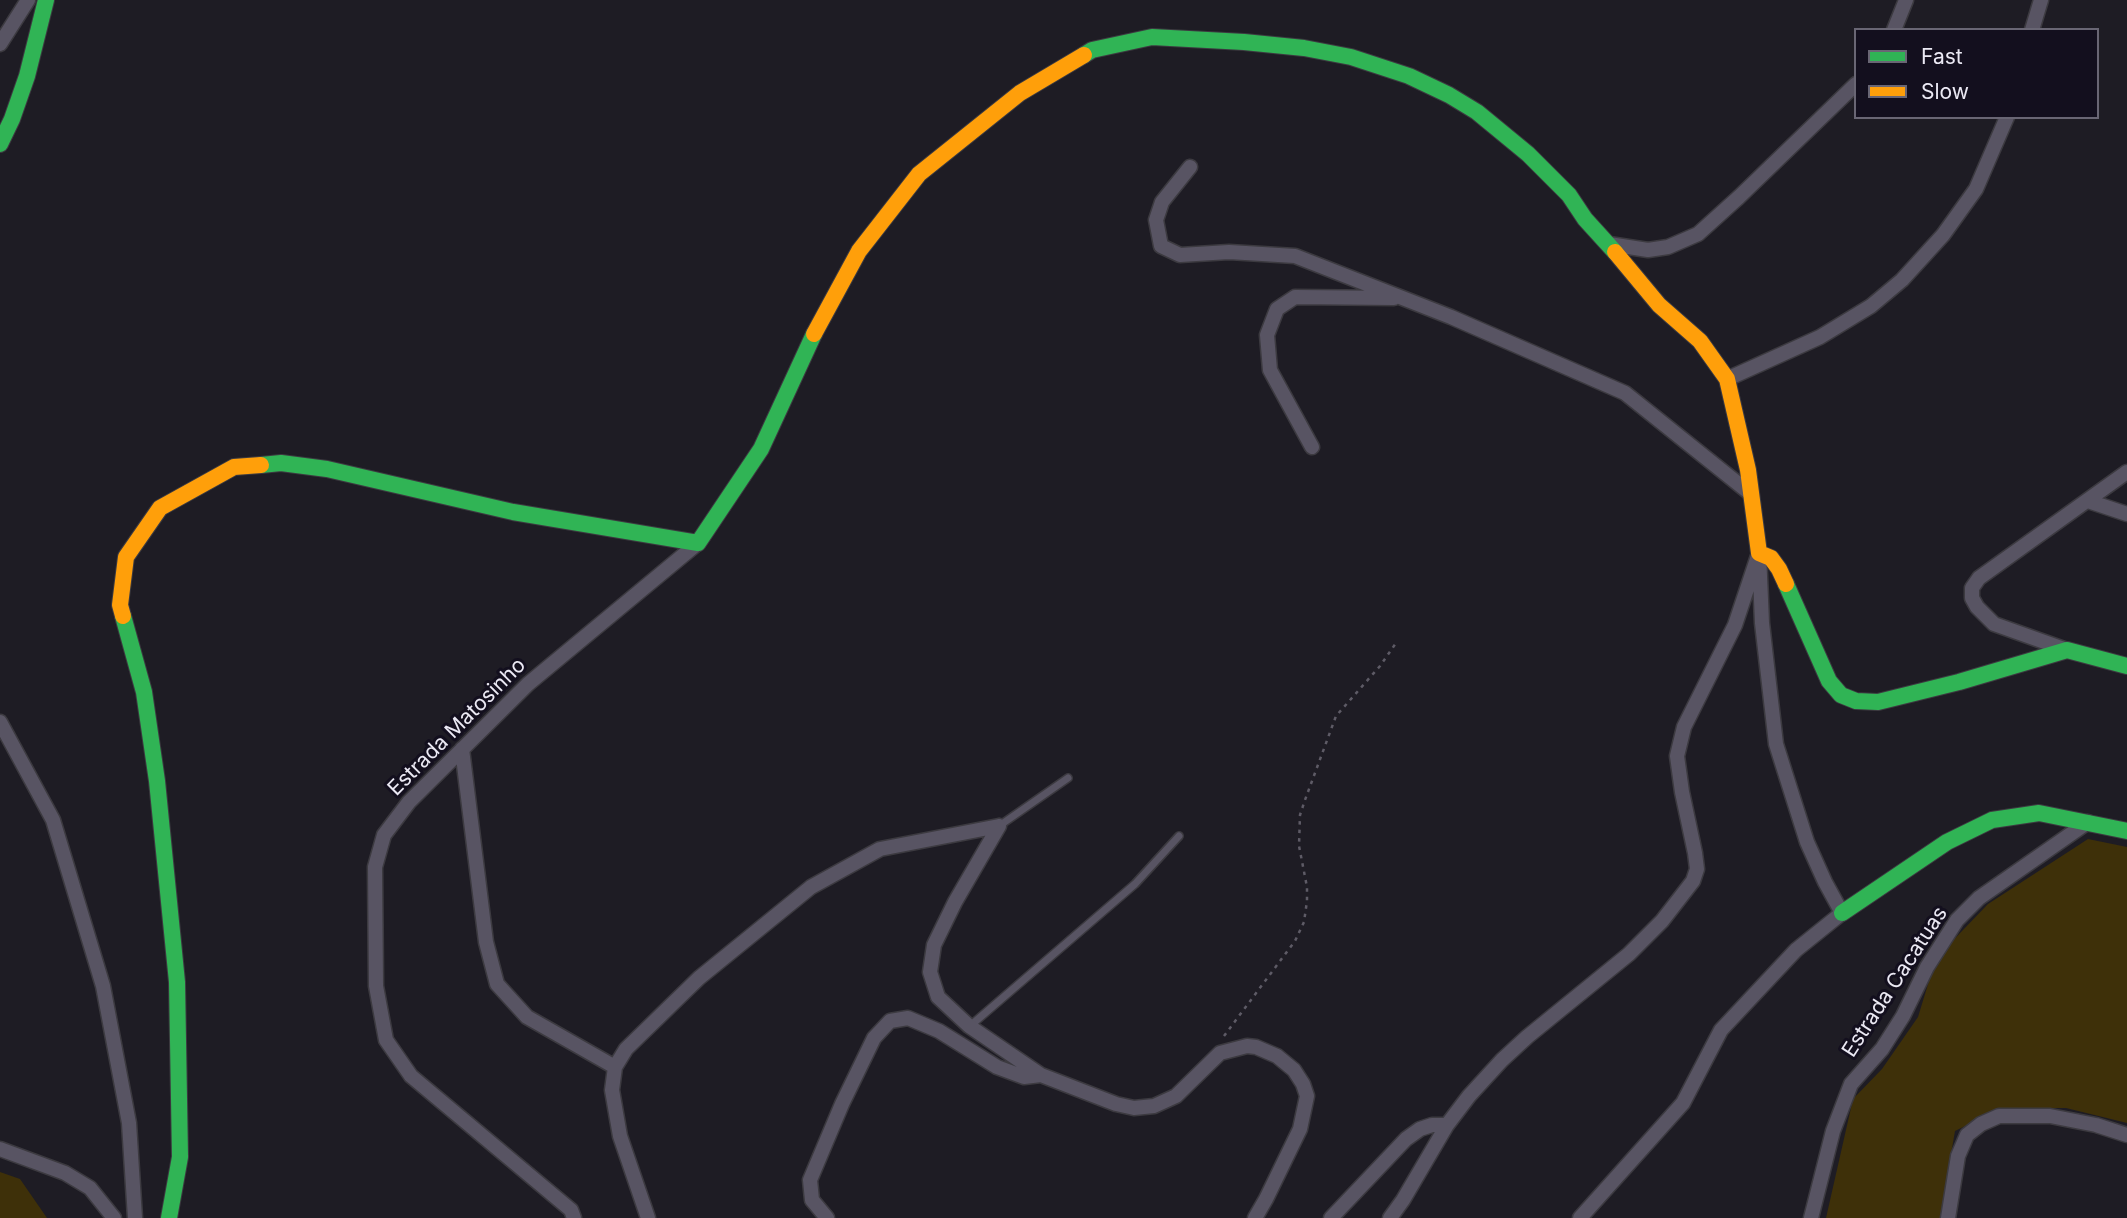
<!DOCTYPE html>
<html>
<head>
<meta charset="utf-8">
<style>
  body { margin:0 }
  #map { position:relative; width:2127px; height:1218px; overflow:hidden; background:#1e1c24; font-family:Inter,sans-serif }
  canvas { display:block }
  .legend { position:absolute; left:1854px; top:28px; width:245px; height:91px; box-sizing:border-box; background:#130f1e; border:2px solid #696674; margin:0; padding:9px 12px; list-style:none; font-size:21px; color:#ebe9f4 }
  .legend li { display:flex; align-items:center; gap:14px; height:35px }
  .legend b { width:35px; border:2px solid #696674 }
</style>
</head>
<body>
<div id="map">
<canvas width="2127" height="1218"></canvas>
<ul class="legend">
<li><b style="height:9px;background:#30b455"></b>Fast</li>
<li><b style="height:9px;background:#ff9f0a"></b>Slow</li>
</ul>
</div>
<script>
const c = document.querySelector('canvas').getContext('2d');
c.lineJoin = 'round';
function fill(path, color) { c.fillStyle = color; c.fill(path, 'evenodd'); }
const toPath = rows => new Path2D(rows.map(r => 'M' + r).join(''));
function stroke(path, color, width, dash) { c.strokeStyle = color; c.lineWidth = width; c.lineCap = dash ? 'butt' : 'round'; c.setLineDash(dash || []); c.stroke(path); }
function drawText(font, color, halo, rows, align = 'center') {
  c.font = font + ' Inter,sans-serif'; c.lineWidth = 6; c.setLineDash([]); c.textBaseline = 'middle'; c.strokeStyle = halo; c.fillStyle = color; for (const [text, x, y, turn = 0] of rows) {
    c.save(); c.translate(x, y); c.rotate((+turn || 0) * Math.PI / 180); c.textAlign = isNaN(turn) ? turn : align; if (halo) c.strokeText(text, 0, 0); c.fillText(text, 0, 0); c.restore();
  }
}
const green = toPath([
  [2088,839,2127,847,2127,1123,2066,1108,2002,1108,1955,1131,1940,1218,1826,1218,1853,1099,1882,1069,1918,1017,1936,958,1988,904],
  [0,1172,20,1179,47,1218,0,1218]
]);
const path = toPath([
  [1224,1036,1295,941,1304,922,1307,901,1307,887,1299,846,1300,815,1305,800,1336,716,1380,666,1396,643]
]);
const lane = toPath([
  [999,826,1068,778],
  [970,1026,1135,884,1179,836]
]);
const street = toPath([
  [1894,30,1906,0],
  [2032,30,2041,0],
  [0,44,28,0],
  [1190,167,1162,202,1156,220,1161,246,1180,255,1229,252,1295,256,1451,317,1625,393,1751,494],
  [1609,244,1648,250,1668,247,1698,234,1739,197,1856,84],
  [1727,379,1820,337,1871,306,1902,280,1943,235,1976,189,2007,117],
  [1312,447,1270,370,1267,335,1277,309,1295,297,1394,298],
  [2088,501,2127,514],
  [2067,650,1994,624,1977,607,1972,598,1972,588,1979,578,2127,472],
  [0,722,53,820,103,986,129,1123,135,1218],
  [462,749,486,942,497,984,527,1017,615,1067],
  [999,826,955,902,934,945,930,972,938,997,969,1026,1041,1075,1116,1104,1134,1108,1154,1106,1176,1096,1220,1053,1247,1046,1256,1047,1277,1056,1294,1070,1303,1084,1307,1096,1300,1129,1266,1199,1255,1218],
  [0,1149,65,1173,90,1188,114,1218],
  [574,1218,571,1210,411,1076,386,1040,376,986,375,867,384,835,409,802,528,684,698,543],
  [648,1218,620,1136,612,1090,615,1067,626,1049,699,978,811,887,880,849,999,826],
  [827,1218,812,1200,810,1180,842,1104,874,1038,890,1021,908,1018,939,1031,997,1067,1024,1077,1041,1075],
  [1331,1218,1406,1139,1420,1129,1432,1125,1447,1125],
  [1390,1218,1403,1200,1447,1125,1469,1096,1502,1060,1527,1037,1629,954,1662,921,1693,881,1697,869,1695,853,1682,792,1677,756,1684,727,1735,625,1759,553,1762,623,1776,744,1807,842,1825,882,1842,913,1796,950,1721,1030,1683,1103,1580,1218],
  [1811,1218,1833,1131,1851,1084,1882,1049,1903,1016,1927,967,1957,920,1979,898,2088,822],
  [1948,1218,1958,1156,1967,1135,1981,1124,1999,1116,2050,1116,2096,1125,2127,1135]
]);
const fast = toPath([
  [1084,55,1092,50,1152,37,1244,42,1304,48,1351,57,1409,76,1449,95,1477,112,1528,154,1569,195,1585,219,1615,252],
  [0,144,12,119,27,76,46,0],
  [261,465,281,463,327,469,513,512,698,543,761,449,814,334],
  [1786,584,1829,681,1841,695,1856,701,1878,702,1959,682,2067,650,2127,666],
  [123,616,144,692,157,781,177,982,180,1157,169,1218],
  [1842,913,1947,842,1992,820,2039,813,2127,831]
]);
const slow = toPath([
  [1615,252,1659,305,1700,341,1727,379,1748,470,1759,553,1771,558,1779,569,1786,584],
  [814,334,859,251,919,174,1020,93,1084,55],
  [123,616,120,605,126,557,160,508,234,467,261,465]
]);
const streetNames = [
  ["Estrada Matosinho",457,727,-45],
  ["Estrada Cacatuas",1895,982,-57]
];
fill(green, '#3e3009');
stroke(lane, '#3c3a40', 10);
stroke(street, '#3c3a40', 17);
stroke(fast, '#3c3a40', 18);
stroke(slow, '#3c3a40', 18);
stroke(path, '#5e5b66', 2.5, [3.5, 5]);
stroke(lane, '#585463', 7);
stroke(street, '#585463', 14);
stroke(fast, '#30b455', 16);
stroke(slow, '#ff9f0a', 16);
drawText('21px', '#ebe9f4', '#130f1e', streetNames);
</script>
</body>
</html>
